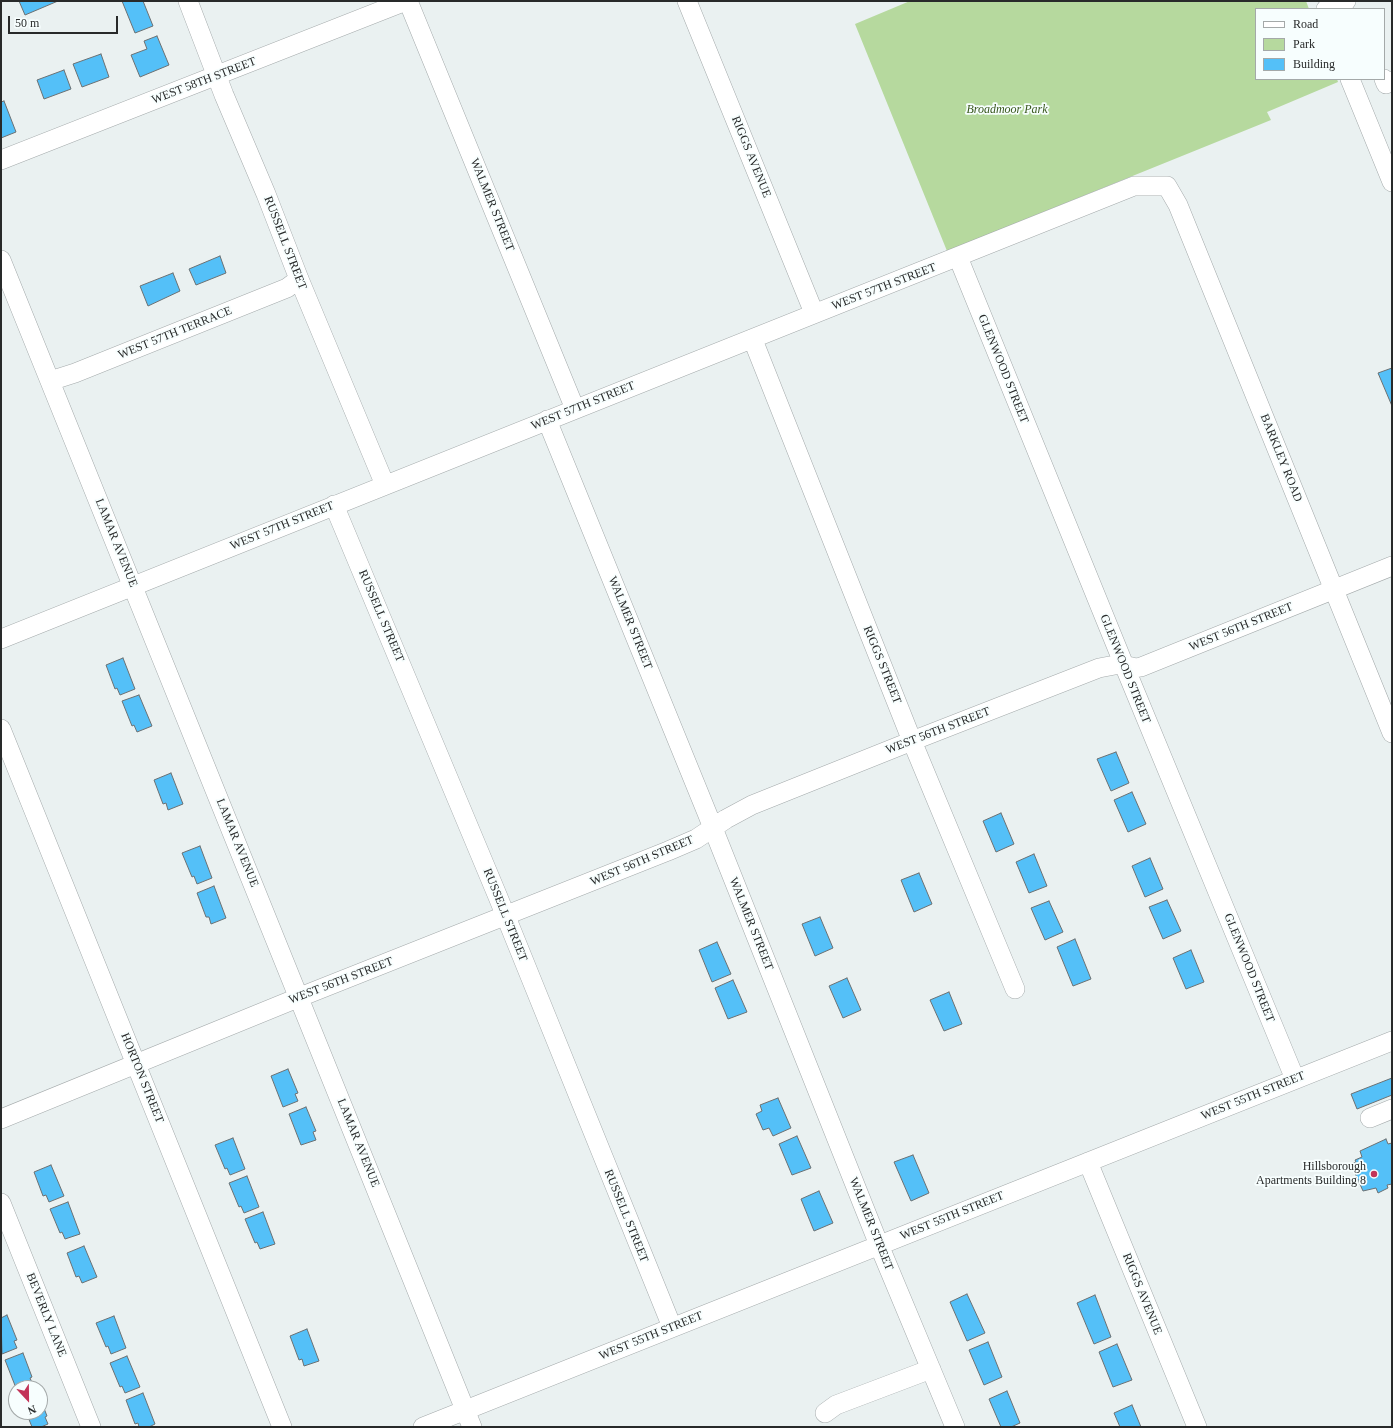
<!DOCTYPE html>
<html>
<head>
<meta charset="utf-8">
<style>
  body { margin:0 }
  #map { position:relative; width:1393px; height:1428px; overflow:hidden; background:#eaf1f1; font-family:Georgia,serif }
  canvas { display:block }
  .frame { position:absolute; inset:0; border:2px solid #282a2a; pointer-events:none }
  .legend { position:absolute; left:1255px; top:8px; width:130px; height:72px; box-sizing:border-box; background:#f7fefe; border:1px solid #a4a9a9; margin:0; padding:5px 7px; list-style:none; font-size:12px; color:#282a2a }
  .legend li { display:flex; align-items:center; gap:8px; height:20px }
  .legend b { width:20px; border:1px solid #a4a9a9 }
  .north { position:absolute; left:8px; top:1380px; width:40px; height:40px; box-sizing:border-box; background:#f7fefe; border:1px solid #a4a9a9; border-radius:50%; rotate:158deg; font-size:11px; font-weight:700; line-height:16px; text-align:center; color:#282a2a }
  .north::after { content:''; display:block; margin:auto; width:14px; height:18px; background:#c33459; clip-path:polygon(50% 0,100% 100%,50% 72%,0 100%) }
  .scale { position:absolute; left:8px; top:16px; width:110px; height:18px; box-sizing:border-box; border:2px solid #282a2a; border-top:0; padding-left:5px; font-size:12px; line-height:14px; white-space:nowrap; color:#282a2a; -webkit-text-stroke:3px #f7fefe; paint-order:stroke }
</style>
</head>
<body>
<div id="map">
<canvas width="1393" height="1428"></canvas>
<div class="frame"></div>
<ul class="legend">
<li><b style="height:5px;background:#fff"></b>Road</li>
<li><b style="height:11px;background:#b6d99e"></b>Park</li>
<li><b style="height:11px;background:#54c0f8"></b>Building</li>
</ul>
<div class="north">N</div>
<div class="scale">50 m</div>
</div>
<script>
const c = document.querySelector('canvas').getContext('2d');
c.lineJoin = 'round';
function fill(path, color) { c.fillStyle = color; c.fill(path, 'evenodd'); }
const toPath = rows => new Path2D(rows.map(r => 'M' + r).join(''));
function stroke(path, color, width, dash) { c.strokeStyle = color; c.lineWidth = width; c.lineCap = dash ? 'butt' : 'round'; c.setLineDash(dash || []); c.stroke(path); }
function drawText(font, color, halo, rows, align = 'center') {
  c.font = font + ' Georgia,serif'; c.lineWidth = 3.5; c.setLineDash([]); c.textBaseline = 'middle'; c.strokeStyle = halo; c.fillStyle = color; for (const [text, x, y, turn = 0] of rows) {
    c.save(); c.translate(x, y); c.rotate((+turn || 0) * Math.PI / 180); c.textAlign = isNaN(turn) ? turn : align; if (halo) c.strokeText(text, 0, 0); c.fillText(text, 0, 0); c.restore();
  }
}
const green = toPath([
  [910,1,1306,1,1309,9,1256,9,1256,79,1337,79,1338,82,1267,112,1271,120,947,251,855,24]
]);
const building = toPath([
  [19,1,58,1,25,15,19,1],
  [122,1,143,1,153,26,135,33,122,1],
  [157,36,169,65,140,77,131,55,147,49,144,41,157,36],
  [101,54,109,77,82,87,73,64,101,54],
  [64,70,71,89,44,99,37,80,64,70],
  [4,101,16,132,1,138,1,102,4,101],
  [220,256,226,273,196,285,189,269,220,256],
  [173,273,180,291,148,306,140,286,173,273],
  [1392,368,1392,406,1378,373,1392,368],
  [123,658,135,689,120,695,117,688,115,689,106,665,123,658],
  [139,695,152,726,137,732,134,725,132,726,122,701,139,695],
  [1116,752,1129,783,1111,791,1097,759,1116,752],
  [171,773,183,804,168,810,166,803,163,804,154,780,171,773],
  [1132,792,1146,824,1128,832,1114,800,1132,792],
  [1001,813,1014,844,996,852,983,821,1001,813],
  [200,846,212,878,197,884,194,876,192,877,182,853,200,846],
  [1034,854,1047,886,1029,893,1016,862,1034,854],
  [1150,858,1163,889,1145,897,1132,866,1150,858],
  [919,873,932,904,914,912,901,880,919,873],
  [214,886,226,918,211,924,209,917,206,917,197,893,214,886],
  [1167,900,1181,931,1163,939,1149,907,1167,900],
  [1049,901,1063,932,1045,940,1031,908,1049,901],
  [820,917,833,948,815,956,802,924,820,917],
  [1075,939,1091,979,1073,986,1057,947,1075,939],
  [717,942,731,974,712,982,699,950,717,942],
  [1191,950,1204,982,1186,989,1173,958,1191,950],
  [847,978,861,1010,843,1018,829,986,847,978],
  [733,980,747,1012,728,1019,715,988,733,980],
  [949,992,962,1024,944,1031,930,1000,949,992],
  [288,1069,298,1093,295,1094,298,1101,283,1107,271,1076,288,1069],
  [1392,1078,1392,1095,1357,1109,1351,1094,1392,1078],
  [778,1098,791,1128,773,1136,769,1128,763,1130,756,1114,762,1111,760,1105,778,1098],
  [306,1107,316,1131,313,1132,316,1140,301,1145,289,1114,306,1107],
  [797,1136,811,1168,792,1175,779,1144,797,1136],
  [233,1138,245,1169,230,1175,227,1168,225,1169,215,1145,233,1138],
  [1386,1139,1388,1144,1392,1143,1392,1184,1387,1185,1388,1188,1378,1193,1376,1188,1363,1191,1351,1164,1356,1162,1355,1160,1362,1157,1360,1151,1386,1139],
  [913,1155,929,1193,911,1201,894,1162,913,1155],
  [51,1165,64,1196,49,1202,46,1195,43,1196,34,1172,51,1165],
  [247,1176,259,1207,244,1213,241,1206,239,1207,229,1183,247,1176],
  [819,1191,833,1223,814,1231,801,1199,819,1191],
  [68,1202,80,1234,65,1239,62,1232,60,1233,50,1209,68,1202],
  [263,1212,275,1244,260,1249,257,1242,255,1243,245,1219,263,1212],
  [84,1246,97,1277,82,1283,79,1276,76,1277,67,1253,84,1246],
  [967,1294,985,1333,967,1341,950,1302,967,1294],
  [1095,1295,1111,1337,1094,1344,1077,1303,1095,1295],
  [7,1315,17,1340,14,1341,17,1348,2,1354,1,1318,7,1315],
  [114,1316,126,1348,111,1354,108,1346,106,1347,96,1323,114,1316],
  [307,1329,319,1361,304,1366,302,1359,299,1360,290,1336,307,1329],
  [988,1342,1002,1377,984,1385,969,1350,988,1342],
  [1117,1344,1132,1380,1113,1387,1099,1352,1117,1344],
  [23,1353,32,1377,30,1378,33,1385,26,1388,16,1388,5,1360,23,1353],
  [127,1356,140,1387,125,1393,122,1386,120,1387,110,1363,127,1356],
  [1007,1391,1020,1423,1011,1427,1001,1427,989,1399,1007,1391],
  [143,1393,155,1424,149,1427,139,1427,138,1423,135,1424,126,1400,143,1393],
  [40,1398,47,1416,45,1417,48,1424,41,1427,32,1427,26,1412,40,1412,40,1398],
  [1132,1405,1141,1427,1120,1427,1114,1413,1132,1405]
]);
const minor = toPath([
  [188,1,224,95,266,194,299,279,385,485],
  [408,1,575,409],
  [687,1,814,313],
  [1326,9,1346,1],
  [1350,79,1392,182],
  [1384,79,1386,84,1392,81],
  [1,160,406,1],
  [958,257,1124,665,1295,1079],
  [1,260,472,1427],
  [753,340,912,741,1015,989],
  [50,381,75,373,287,288,299,279],
  [547,420,707,813,879,1245,955,1427],
  [334,505,498,897,672,1327],
  [1,639,1134,186,1167,186,1178,205,1392,733],
  [1,729,282,1427],
  [1370,1118,1392,1109],
  [1,1119,300,997,668,851,696,839,726,819,752,805,912,741,1099,668,1120,664,1135,668,1141,667,1392,566],
  [1088,1162,1197,1427],
  [1,1203,91,1427],
  [825,1413,836,1405,931,1369],
  [423,1427,1392,1041]
]);
const markers = [
  [1374,1174,4,"#c33459"]
];
const streetNames = [
  ["WEST 58TH STREET",204,81,-21],
  ["RIGGS AVENUE",751,157,68],
  ["WALMER STREET",492,205,68],
  ["RUSSELL STREET",285,243,69],
  ["WEST 57TH STREET",884,287,-21],
  ["WEST 57TH TERRACE",175,333,-22],
  ["GLENWOOD STREET",1003,369,68],
  ["WEST 57TH STREET",583,406,-22],
  ["BARKLEY ROAD",1281,458,68],
  ["WEST 57TH STREET",282,526,-22],
  ["LAMAR AVENUE",116,543,68],
  ["RUSSELL STREET",381,616,67],
  ["WALMER STREET",630,623,68],
  ["WEST 56TH STREET",1241,627,-22],
  ["RIGGS STREET",882,665,68],
  ["GLENWOOD STREET",1125,669,68],
  ["WEST 56TH STREET",938,731,-21],
  ["LAMAR AVENUE",237,843,68],
  ["WEST 56TH STREET",642,861,-23],
  ["RUSSELL STREET",505,915,68],
  ["WALMER STREET",751,924,68],
  ["GLENWOOD STREET",1249,968,68],
  ["WEST 56TH STREET",341,981,-21],
  ["HORTON STREET",142,1078,68],
  ["WEST 55TH STREET",1253,1096,-22],
  ["LAMAR AVENUE",358,1143,68],
  ["RUSSELL STREET",626,1216,68],
  ["WEST 55TH STREET",952,1216,-22],
  ["WALMER STREET",871,1224,68],
  ["RIGGS AVENUE",1142,1294,68],
  ["BEVERLY LANE",46,1315,68],
  ["WEST 55TH STREET",651,1336,-22]
];
const parkNames = [
  ["Broadmoor Park",1007,110]
];
const poiNames = [
  ["Hillsborough",1366,1167],
  ["Apartments Building 8",1366,1181]
];
fill(green, '#b6d99e');
fill(building, '#54c0f8');
stroke(building, '#6b7072', 1);
stroke(minor, '#a4aaab', 20);
stroke(minor, '#fff', 19);
for (const [x, y, r, color] of markers) { const dot = new Path2D(); dot.arc(x, y, r, 0, 2 * Math.PI); c.fillStyle = color; c.fill(dot); stroke(dot, '#f7fefe', 1.5); }
drawText('12px', '#282a2a', '#f7fefe', streetNames);
drawText('italic 12px', '#38571c', '#f7fefe', parkNames);
drawText('12px', '#282a2a', '#f7fefe', poiNames, 'right');
</script>
</body>
</html>
